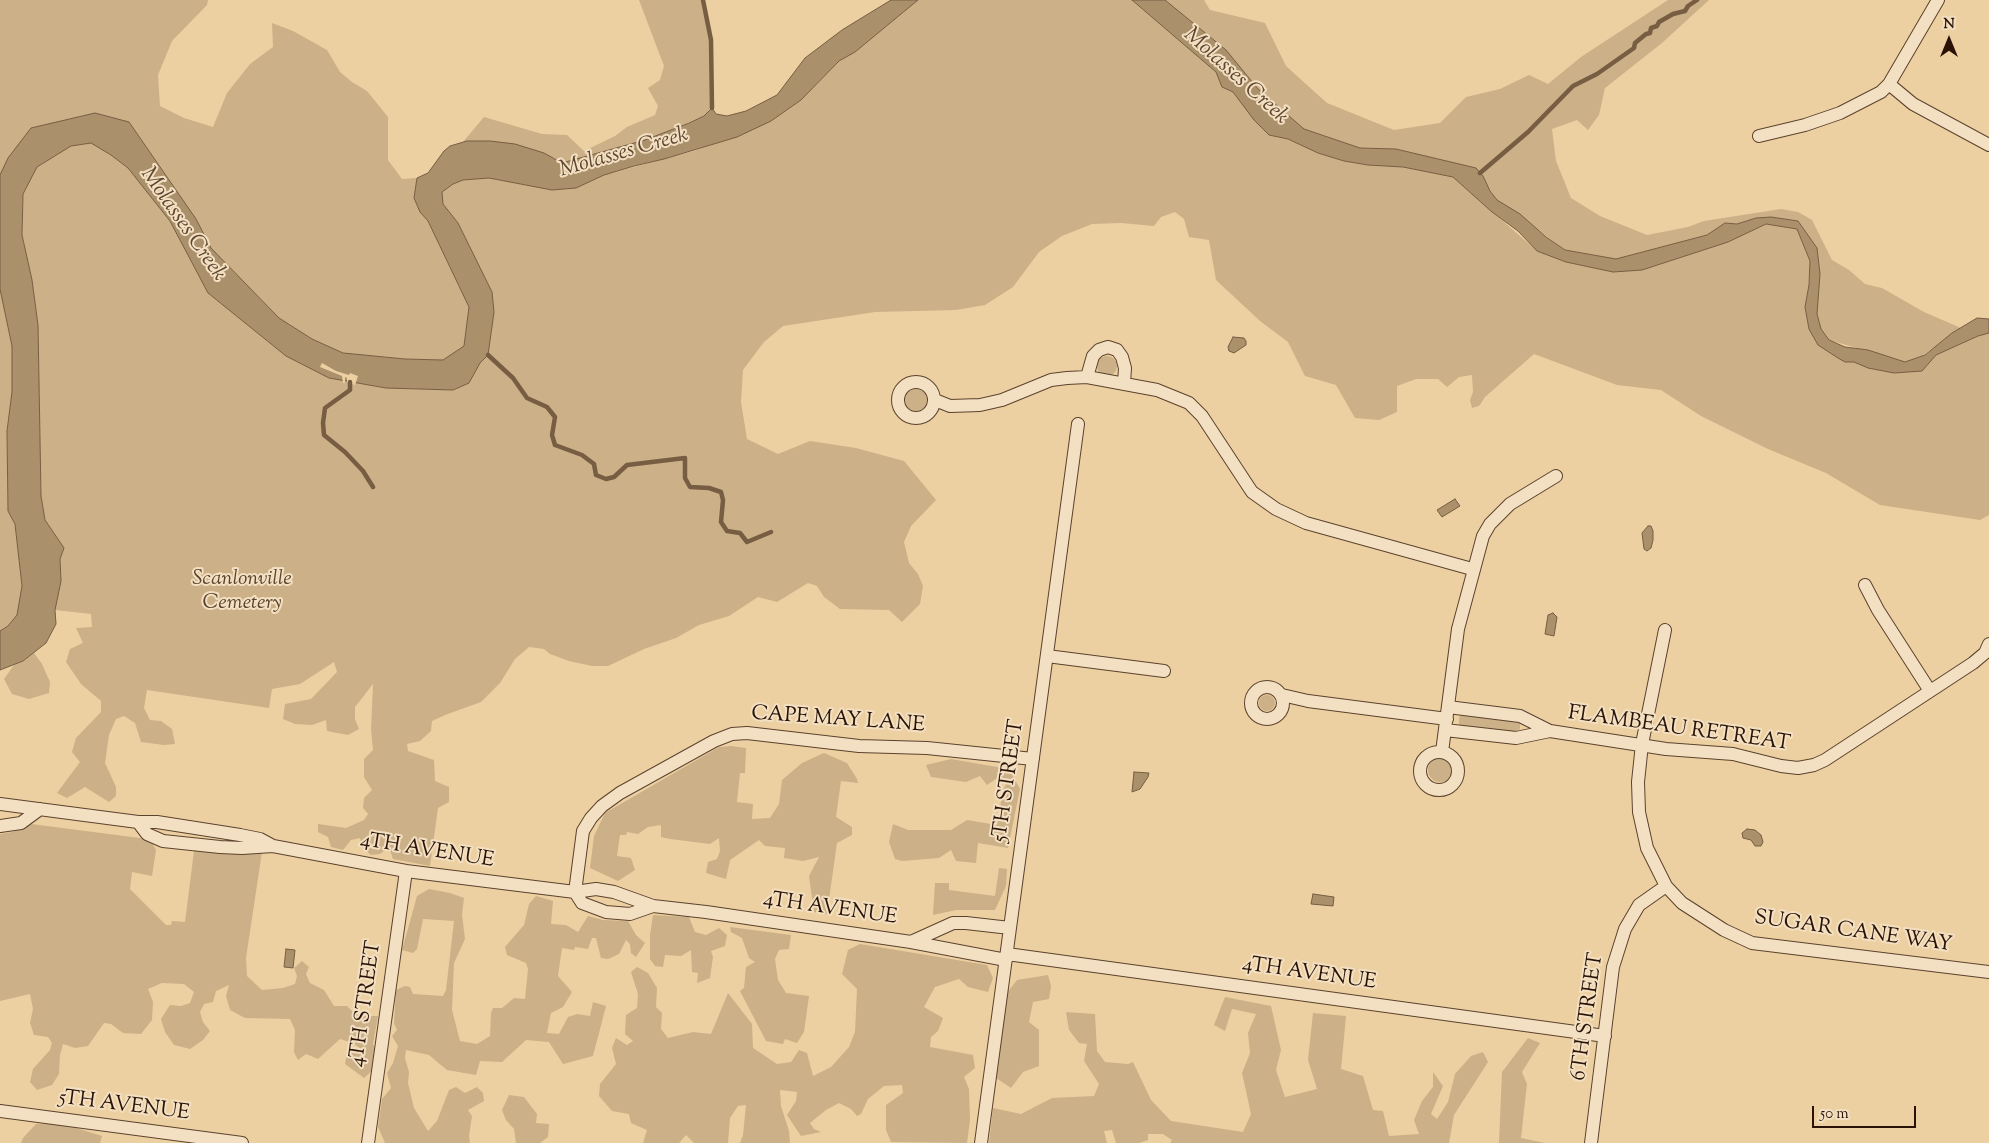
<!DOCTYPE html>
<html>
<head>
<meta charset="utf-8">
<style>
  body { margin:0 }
  #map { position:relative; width:1989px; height:1143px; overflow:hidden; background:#edd0a1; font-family:"Sorts Mill Goudy",serif }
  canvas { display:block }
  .north { position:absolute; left:1924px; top:15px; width:50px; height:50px; -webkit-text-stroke:4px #f3e0c2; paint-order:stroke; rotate:0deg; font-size:14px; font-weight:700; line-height:20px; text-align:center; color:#2a1306 }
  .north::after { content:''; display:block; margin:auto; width:18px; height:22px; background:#2a1306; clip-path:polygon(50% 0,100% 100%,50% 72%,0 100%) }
  .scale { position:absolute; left:1812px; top:1106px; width:104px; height:22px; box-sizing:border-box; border:2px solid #2a1306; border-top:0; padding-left:6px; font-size:15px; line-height:18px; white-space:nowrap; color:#2a1306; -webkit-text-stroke:4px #f3e0c2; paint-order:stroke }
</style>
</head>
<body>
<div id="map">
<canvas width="1989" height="1143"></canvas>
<div class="north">N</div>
<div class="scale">50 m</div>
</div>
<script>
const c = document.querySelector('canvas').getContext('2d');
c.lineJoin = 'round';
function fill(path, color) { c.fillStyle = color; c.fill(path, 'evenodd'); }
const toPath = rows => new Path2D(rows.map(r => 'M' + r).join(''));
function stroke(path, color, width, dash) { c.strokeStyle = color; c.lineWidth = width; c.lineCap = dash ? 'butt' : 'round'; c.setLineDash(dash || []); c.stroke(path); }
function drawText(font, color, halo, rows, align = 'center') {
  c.font = font + ' "Sorts Mill Goudy",serif'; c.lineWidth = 4; c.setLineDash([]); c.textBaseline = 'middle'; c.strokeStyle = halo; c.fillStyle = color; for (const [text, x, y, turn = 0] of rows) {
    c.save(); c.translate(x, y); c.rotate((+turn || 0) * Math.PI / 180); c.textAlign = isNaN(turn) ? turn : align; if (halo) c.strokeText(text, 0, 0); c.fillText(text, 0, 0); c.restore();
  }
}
const green = toPath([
  [0,0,208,0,207,5,172,41,158,75,160,106,184,118,213,127,227,93,250,64,273,47,272,23,293,31,327,50,340,72,352,82,367,91,388,117,388,160,402,179,417,178,414,199,420,212,428,221,469,307,464,346,443,360,405,359,343,353,312,339,279,318,211,248,196,219,129,122,0,175],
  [639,0,703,0,711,40,712,108,704,116,645,140,562,163,544,153,463,142,484,117,542,134,567,135,584,151,615,136,627,127,655,115,658,106,648,88,660,80,664,66],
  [918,0,1132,0,1216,72,1222,87,1233,92,1269,135,1288,139,1318,153,1344,161,1368,165,1403,167,1453,177,1537,251,1566,262,1613,272,1642,270,1728,242,1766,224,1798,229,1810,261,1809,285,1805,307,1809,329,1883,371,1936,355,1978,336,1989,333,1989,515,1980,520,1880,505,1826,473,1768,449,1701,416,1661,390,1617,385,1534,354,1485,397,1479,406,1472,408,1470,400,1473,392,1472,375,1459,377,1447,387,1438,379,1416,379,1397,386,1397,412,1379,420,1355,418,1336,385,1305,376,1288,342,1260,321,1216,280,1209,240,1189,237,1184,219,1175,212,1161,217,1154,226,1121,223,1092,224,1062,236,1039,252,1013,287,985,305,956,310,875,312,783,326,764,342,743,370,741,402,747,439,778,454,810,441,856,448,904,461,936,500,911,526,904,542,909,563,918,574,923,586,920,604,902,622,889,610,840,609,824,597,817,586,808,583,777,602,758,597,729,616,699,625,676,638,644,649,608,666,592,666,569,661,550,654,544,649,529,647,515,659,500,683,481,702,445,715,432,721,431,731,420,741,407,744,408,751,434,760,435,781,449,787,449,802,438,808,430,866,393,859,389,847,380,854,371,855,363,848,360,838,351,840,343,850,331,847,328,837,318,832,318,824,346,828,364,820,368,814,363,808,364,798,372,790,364,777,364,759,373,750,371,729,373,684,355,707,355,719,359,729,348,735,327,731,326,720,312,725,295,724,283,719,285,704,311,699,337,672,334,662,300,684,272,689,269,708,147,690,144,708,150,720,161,721,172,729,175,744,164,745,141,742,135,723,124,716,116,719,109,735,105,763,116,787,116,796,109,802,85,787,67,798,57,793,80,762,72,752,76,738,101,712,101,701,81,684,66,662,70,649,83,643,76,628,92,627,91,614,55,610,61,574,60,559,64,548,45,520,41,496,38,325,32,280,22,235,23,194,37,167,71,146,91,143,111,155,128,168,170,221,208,293,286,356,329,378,386,388,453,390,469,383,480,363,488,355,494,312,492,292,458,223,443,204,442,192,453,184,463,180,489,178,552,190,576,188,604,175,694,151,771,121,801,100,839,61,855,52],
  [1165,0,1204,0,1210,10,1265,23,1286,66,1327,103,1394,130,1440,123,1466,97,1500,89,1529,75,1548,84,1581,57,1668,0,1709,0,1662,43,1605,88,1599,115,1588,130,1577,120,1552,129,1556,161,1571,198,1600,216,1647,235,1688,227,1704,221,1781,209,1798,212,1812,220,1832,260,1849,270,1865,284,1882,288,1924,312,1961,328,1922,356,1905,362,1829,340,1821,329,1817,314,1820,274,1817,249,1798,221,1771,217,1756,218,1737,224,1725,223,1707,235,1616,259,1565,250,1497,200,1490,191,1424,156,1396,149,1360,148,1304,129,1258,89,1226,50],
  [0,289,12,346,12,392,7,431,8,511,15,524,22,586,17,615,8,626,0,631],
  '1097 366a10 10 0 1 1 20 0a10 10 0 1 1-20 0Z',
  '905 400a11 11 0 1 1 22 0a11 11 0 1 1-22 0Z',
  [34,653,42,664,50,682,49,693,29,699,12,694,4,679,14,665,23,661],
  '1259 703a8 8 0 1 1 16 0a8 8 0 1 1-16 0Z',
  [1466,714,1515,720,1520,723,1520,729,1513,733,1462,727,1459,724,1459,719,1460,715],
  [731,746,746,748,745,773,740,773,737,802,753,804,752,819,770,818,779,804,782,780,802,763,824,753,847,763,857,779,858,783,841,781,836,817,852,827,852,835,837,843,827,914,814,912,809,876,819,857,803,861,784,858,785,848,765,846,759,840,730,860,726,879,706,873,708,862,717,859,720,851,719,838,710,844,670,839,661,837,661,825,648,827,638,834,627,832,626,835,620,835,617,856,631,858,635,870,618,881,590,868,594,836,605,813,719,747],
  '1428 770a12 12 0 1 1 24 0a12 12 0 1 1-24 0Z',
  [951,759,1009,769,1020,789,1008,848,978,843,976,863,956,861,951,850,939,858,902,861,895,859,889,842,893,824,908,830,951,830,967,820,997,825,1003,790,1006,784,1000,776,987,785,980,776,966,782,931,777,926,765],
  [31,824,140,838,152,843,156,850,152,876,132,872,130,889,166,925,171,925,172,921,185,922,194,851,207,848,262,852,246,958,247,976,262,990,283,988,295,984,297,976,294,968,302,961,309,967,306,974,310,983,324,990,334,1006,347,1006,354,1013,363,1016,378,1016,373,1044,376,1051,374,1069,364,1078,345,1064,347,1053,361,1049,353,1043,340,1039,318,1059,306,1054,298,1060,294,1052,295,1030,290,1019,245,1018,230,1010,226,996,229,985,216,991,213,1002,204,1004,200,1012,203,1022,210,1031,203,1040,190,1049,174,1045,165,1032,161,1019,170,1005,181,1006,190,1003,194,992,184,984,162,983,148,989,153,1002,152,1020,141,1034,123,1033,111,1024,104,1023,88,1046,75,1048,63,1044,60,1055,59,1074,52,1085,37,1090,30,1082,33,1069,50,1050,52,1043,48,1037,34,1035,30,1023,33,1009,30,994,0,1001,0,834,12,832],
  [999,868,1007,869,1006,886,995,910,956,910,933,915,935,883,949,883,949,890,995,896],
  [429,889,450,893,464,898,462,915,465,939,454,963,452,1010,460,1041,477,1044,490,1036,491,1013,493,1008,502,1008,514,998,525,999,528,969,526,963,507,955,505,947,524,925,529,904,536,896,553,901,551,924,566,925,578,932,588,916,603,920,628,921,636,935,645,943,636,957,631,953,630,944,626,940,619,954,608,959,601,958,596,938,592,938,588,949,575,947,574,950,562,948,558,976,572,992,563,1007,551,1013,547,1033,559,1034,568,1017,577,1014,590,1016,593,1002,606,1006,593,1056,563,1064,549,1042,526,1040,502,1062,480,1061,476,1075,447,1070,429,1055,406,1050,405,1058,409,1072,408,1083,414,1108,428,1131,437,1121,449,1090,456,1087,465,1093,477,1087,483,1093,484,1101,468,1110,472,1116,469,1136,470,1143,385,1143,378,1127,382,1099,391,1088,387,1073,393,1063,398,1046,392,1036,397,1030,394,1023,396,990,405,986,410,987,413,994,443,996,446,990,454,921,423,919,417,949,413,953,402,950,417,896],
  [653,915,689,917,695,932,706,935,719,928,727,935,725,946,711,951,713,957,710,978,697,983,698,973,692,972,691,950,681,956,665,955,663,967,655,966,650,959,650,935],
  [730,927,791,935,789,949,779,950,775,959,778,980,786,993,809,996,804,1032,797,1043,785,1039,783,1044,766,1041,740,991,744,988,746,967,755,962,749,958,742,938,731,932],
  [860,944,987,965,993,978,988,992,968,987,959,979,935,987,924,1007,943,1018,938,1031,931,1037,930,1047,973,1055,975,1068,964,1077,969,1089,970,1120,967,1143,891,1142,886,1130,886,1105,903,1093,902,1085,884,1086,868,1099,861,1114,857,1116,851,1109,839,1103,826,1110,810,1123,814,1129,821,1132,801,1136,787,1115,796,1101,797,1092,780,1090,781,1106,789,1131,790,1143,740,1143,743,1135,746,1105,738,1106,730,1118,728,1143,694,1143,686,1135,679,1143,643,1143,647,1130,631,1123,629,1114,612,1111,599,1096,600,1084,616,1064,612,1048,616,1038,627,1045,633,1041,625,1034,626,1015,637,1008,638,994,631,972,637,967,648,973,657,988,656,1007,662,1013,661,1029,668,1038,693,1032,711,1034,728,993,752,1024,753,1048,777,1064,791,1062,799,1050,807,1053,813,1076,831,1067,849,1047,855,1032,857,989,842,974,848,950],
  [1048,975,1051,986,1049,999,1033,1002,1029,1022,1039,1030,1039,1066,1023,1072,1011,1088,996,1078,1006,994,1017,980],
  [1225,997,1271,1006,1281,1050,1276,1070,1285,1097,1317,1089,1308,1060,1313,1013,1346,1016,1341,1069,1363,1076,1373,1110,1383,1111,1389,1136,1419,1134,1414,1120,1422,1101,1433,1087,1433,1072,1443,1086,1431,1114,1437,1119,1448,1102,1455,1074,1471,1056,1483,1052,1488,1062,1454,1115,1449,1143,1170,1143,1172,1140,1163,1134,1148,1134,1148,1140,1139,1143,1116,1143,1112,1130,1104,1131,1107,1143,989,1143,993,1108,1021,1114,1052,1098,1094,1096,1099,1084,1084,1061,1087,1044,1079,1043,1069,1030,1066,1012,1095,1014,1097,1051,1105,1062,1128,1064,1133,1062,1151,1100,1171,1121,1243,1132,1251,1114,1242,1073,1250,1053,1248,1033,1256,1014,1232,1009,1225,1031,1214,1025],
  [1528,1038,1540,1043,1522,1072,1527,1084,1521,1138,1545,1143,1499,1143,1502,1072],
  [509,1095,524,1097,537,1114,536,1123,549,1124,548,1137,540,1143,516,1143,514,1129,506,1120,502,1110],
  [57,1122,102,1136,100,1143,21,1143,23,1138,36,1124]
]);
const water = toPath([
  [891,0,918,0,855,52,839,61,801,100,771,121,737,137,664,159,634,166,604,175,576,188,552,190,489,178,463,180,453,184,442,192,443,204,458,223,492,292,494,312,488,355,480,363,469,383,453,390,386,388,329,378,286,356,208,293,170,221,128,168,111,155,91,143,71,146,37,167,23,194,22,235,32,280,38,325,41,496,45,520,64,548,60,559,61,581,55,610,56,624,46,643,23,661,0,670,0,631,8,626,17,615,22,586,15,524,8,511,7,431,12,392,12,346,0,289,0,175,8,158,31,128,95,113,129,122,196,219,211,248,279,318,312,339,343,353,405,359,443,360,464,346,469,307,428,221,420,212,414,198,417,178,428,173,444,151,450,146,467,141,490,141,515,144,544,153,562,163,645,140,689,123,704,116,712,108,716,114,727,116,746,111,777,95,805,58,842,30,891,0],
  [1132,0,1165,0,1226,50,1258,89,1304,129,1360,148,1396,149,1476,168,1483,176,1490,191,1497,200,1520,214,1546,237,1565,250,1616,259,1707,235,1725,223,1737,224,1756,218,1771,217,1798,221,1817,248,1820,274,1817,314,1821,329,1829,340,1845,347,1868,350,1905,362,1925,355,1952,333,1977,318,1989,319,1989,333,1978,336,1936,355,1922,371,1894,373,1868,368,1854,362,1845,362,1838,358,1818,345,1809,329,1805,307,1809,285,1810,261,1797,229,1766,224,1728,242,1642,270,1613,272,1566,262,1537,251,1518,231,1492,212,1453,177,1403,167,1368,165,1344,161,1318,153,1288,139,1269,135,1254,120,1233,92,1222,87,1216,72,1132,0],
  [1233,337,1244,338,1246,341,1246,345,1234,353,1229,351,1228,347,1233,337],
  [1455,499,1460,506,1442,517,1437,510,1455,499],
  [1648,526,1651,526,1653,531,1653,540,1651,548,1647,551,1644,549,1642,533,1648,526],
  [1553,613,1557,617,1554,636,1545,634,1548,615,1553,613],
  [1134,772,1149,773,1148,777,1140,789,1132,792,1134,772],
  [1747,829,1755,830,1761,835,1763,842,1761,846,1755,846,1751,840,1743,838,1742,833,1747,829],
  [1313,894,1334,897,1333,906,1311,904,1313,894],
  [286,949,295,950,293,968,284,967,286,949]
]);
const pier = toPath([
  [322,363,336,371,349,375,350,373,358,376,355,385,347,382,347,378,345,377,345,383,343,383,342,376,320,367]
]);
const stream = toPath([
  [703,0,711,40,712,108],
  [1480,173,1528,132,1573,86,1597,74,1634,48,1635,43,1646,34,1650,33,1651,28,1657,26,1659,22,1673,14,1685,11,1688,6,1697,0],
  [488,355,513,378,527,398,547,407,555,417,552,435,555,445,582,455,594,464,596,475,606,479,614,477,627,465,685,458,685,478,690,487,709,488,721,492,723,500,721,522,727,531,740,533,747,542,771,532],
  [350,382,350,390,325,408,323,423,324,435,345,452,363,471,373,487]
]);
const street = toPath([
  [1889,84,1913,104,1989,145],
  [1759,136,1805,125,1840,113,1881,92,1889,84,1938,0],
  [1087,377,1093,356,1099,350,1108,347,1117,350,1122,357,1125,368,1124,383],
  '898 400a18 18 0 1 1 36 0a18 18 0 1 1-36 0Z',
  [935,400,950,406,980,405,1002,400,1051,380,1067,378,1087,377,1157,390,1189,403,1202,416,1252,492,1276,509,1306,523,1472,569],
  [1865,585,1878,610,1930,691],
  [1665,630,1642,744,1638,782,1639,812,1647,848,1666,886,1682,903,1724,930,1752,943,1989,972],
  [1047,656,1164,671],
  '1251 703a16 16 0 1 1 32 0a16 16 0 1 1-32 0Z',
  [1282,695,1308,701,1447,719],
  [1448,707,1520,716,1550,731,1666,749,1733,754,1781,766,1798,768,1814,765,1825,760,1973,663,1985,653,1989,644],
  [1445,730,1516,738,1550,731],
  '1420 771a19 19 0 1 1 38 0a19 19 0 1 1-38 0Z',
  [1442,752,1458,629,1483,536,1490,524,1510,504,1556,476],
  [0,804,138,822],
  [0,826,21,823,40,809],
  [273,846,260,839,240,835,157,822,138,822,147,834,163,841,220,847,242,848,273,846,406,871,575,892,596,889,614,892,653,906,706,912,911,942,1006,960],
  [575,892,583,831,591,818,602,806,620,793,714,741,732,734,747,733,859,746,927,748,1033,759],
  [575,892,582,903,606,912,630,914,653,906],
  [911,942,953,923,966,923,1010,928],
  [1007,954,1605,1036],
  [0,1111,242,1143],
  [368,1143,406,871],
  [981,1143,1078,424],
  [1591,1143,1613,967,1625,929,1639,905,1666,886]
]);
const parkNames = [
  ["Scanlonville",242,580],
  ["Cemetery",242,604]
];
const streetNames = [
  ["CAPE MAY LANE",838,721,4],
  ["FLAMBEAU RETREAT",1679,730,8],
  ["5TH STREET",1010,781,-82],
  ["4TH AVENUE",427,852,9],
  ["4TH AVENUE",830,910,8],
  ["SUGAR CANE WAY",1853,933,8],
  ["4TH AVENUE",1309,975,8],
  ["4TH STREET",367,1004,-82],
  ["6TH STREET",1589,1017,-82],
  ["5TH AVENUE",124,1107,7]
];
const waterNames = [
  ["Molasses Creek",1235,77,42],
  ["Molasses Creek",624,154,-16],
  ["Molasses Creek",182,225,55]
];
fill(green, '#ccb087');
fill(water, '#ab906c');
stroke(water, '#775e43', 1);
fill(pier, '#edd0a1');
stroke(stream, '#775e43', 4.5);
stroke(street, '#5b422d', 14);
stroke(street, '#f3e0c2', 12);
drawText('italic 21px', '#5b422d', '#f3e0c2', parkNames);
drawText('21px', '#2a1306', '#f3e0c2', streetNames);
drawText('italic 22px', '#5e452f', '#f3e0c2', waterNames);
</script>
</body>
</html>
